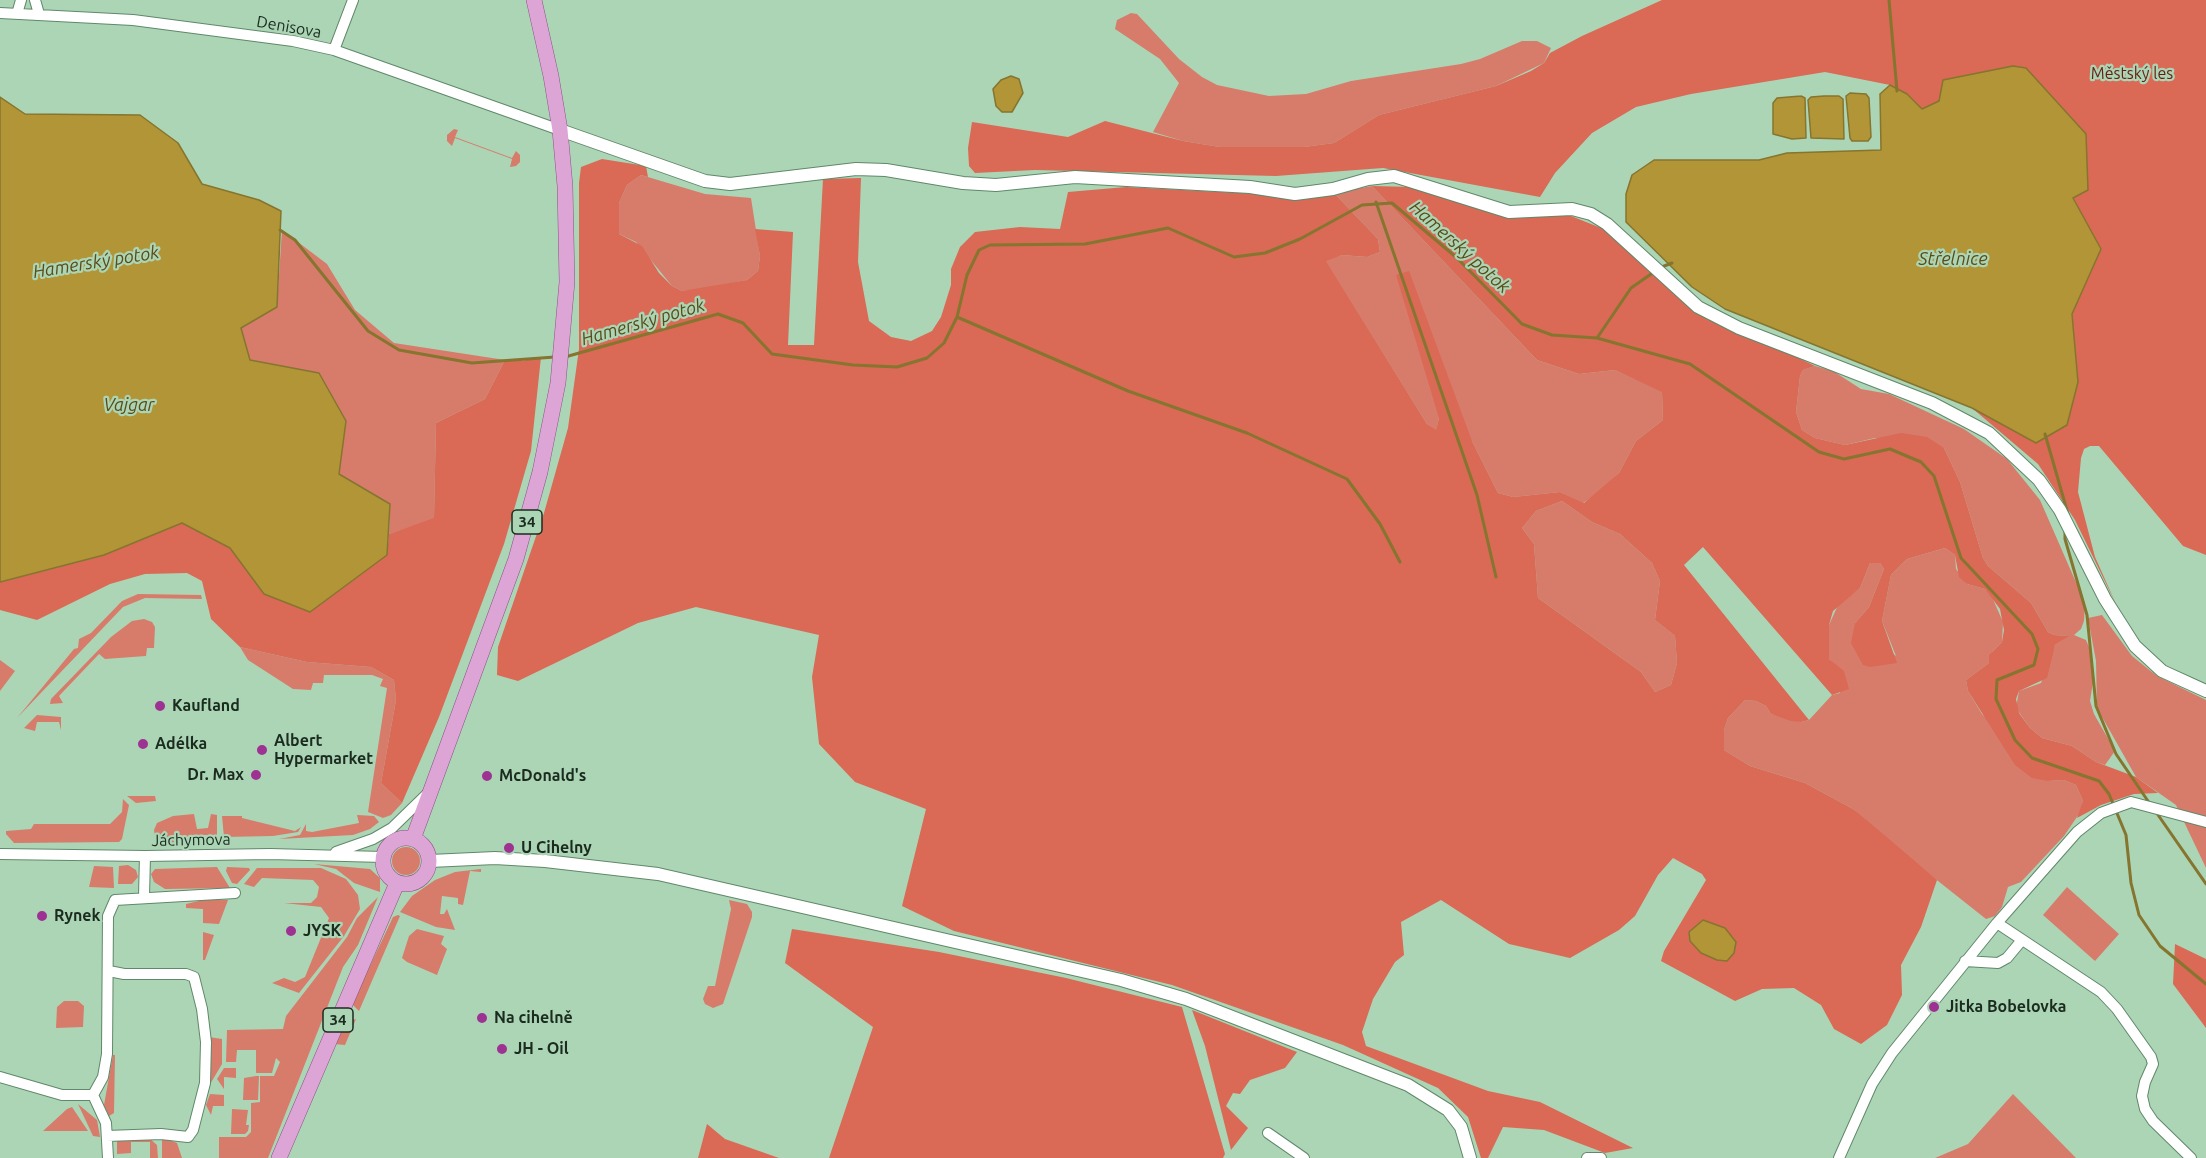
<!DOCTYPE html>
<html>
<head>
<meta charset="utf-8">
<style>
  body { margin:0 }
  canvas { display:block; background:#abd5b5 }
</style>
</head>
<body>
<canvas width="2206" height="1158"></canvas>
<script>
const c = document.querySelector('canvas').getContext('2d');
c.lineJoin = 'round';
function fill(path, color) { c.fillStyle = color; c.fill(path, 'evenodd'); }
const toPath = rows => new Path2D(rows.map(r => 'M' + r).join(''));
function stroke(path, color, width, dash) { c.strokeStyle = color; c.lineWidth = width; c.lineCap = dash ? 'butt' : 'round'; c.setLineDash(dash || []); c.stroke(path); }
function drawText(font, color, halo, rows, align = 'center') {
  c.font = font + ' Ubuntu,sans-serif'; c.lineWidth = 4.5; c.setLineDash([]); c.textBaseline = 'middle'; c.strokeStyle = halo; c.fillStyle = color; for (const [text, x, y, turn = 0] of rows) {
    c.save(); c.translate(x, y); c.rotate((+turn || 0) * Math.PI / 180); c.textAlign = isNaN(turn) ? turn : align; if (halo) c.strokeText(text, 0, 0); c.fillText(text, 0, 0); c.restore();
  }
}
const green = toPath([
  [1131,13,1137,14,1179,59,1202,77,1217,85,1269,96,1306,94,1351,81,1461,64,1480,59,1522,41,1537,41,1551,48,1544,63,1496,86,1379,115,1334,143,1304,147,1220,147,1183,141,1153,132,1179,83,1160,59,1115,29,1117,20],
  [454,129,458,130,455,137,512,158,516,151,520,155,520,162,516,166,510,167,512,159,455,138,452,146,447,141,447,135],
  [641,175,705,194,751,198,760,256,758,271,747,280,696,290,682,291,672,286,636,242,619,234,619,203,627,185],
  [1372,186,1537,360,1579,374,1615,370,1662,391,1663,420,1636,441,1619,473,1597,494,1583,503,1560,492,1513,497,1498,493,1472,441,1439,418,1436,431,1427,424,1325,260,1342,255,1367,257,1380,252,1378,239,1334,193],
  [282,230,327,264,355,310,394,343,505,360,485,399,436,423,434,519,389,534,390,504,339,474,345,421,319,373,250,360,241,328,277,307],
  [1815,366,1833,371,1861,389,1889,394,1964,429,2007,459,2040,500,2085,603,2084,621,2081,629,2074,635,2086,640,2089,647,2094,675,2090,701,2094,714,2115,751,2105,765,2096,762,2072,746,2042,738,2030,728,2016,708,2019,691,2041,683,2055,645,2068,636,2054,635,2048,632,2031,603,1988,566,1983,558,1960,482,1944,448,1875,438,1845,445,1815,438,1802,430,1796,412,1800,376,1803,370],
  [1562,501,1592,522,1620,534,1652,563,1660,581,1655,620,1675,636,1677,663,1671,685,1655,692,1641,672,1538,598,1534,544,1522,528,1536,511],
  [1945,548,1955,555,1956,569,1967,584,1985,589,1992,597,2003,622,2002,642,1992,652,1989,663,1966,680,1968,691,1982,714,2048,781,2064,780,2076,785,2083,801,2081,811,2064,836,2021,882,2008,887,2002,907,1995,916,1986,919,1909,858,1855,810,1805,783,1750,766,1724,750,1724,730,1728,718,1745,700,1756,701,1766,706,1771,714,1801,722,1809,720,1832,695,1840,693,1834,664,1829,659,1829,625,1838,605,1860,588,1870,563,1880,563,1884,569,1869,607,1855,623,1896,656,1882,621,1891,575,1907,559],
  [138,594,201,595,202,599,145,598,123,607,17,718,74,649,78,648,79,639,91,633,122,601],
  [2102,615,2132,656,2157,676,2206,700,2206,868,2176,805,2136,777,2097,708,2096,661,2088,618],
  [144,619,152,622,155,627,154,648,147,648,146,656,105,659,99,654,59,696,63,703,50,704,51,699,111,637,132,621],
  [240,647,307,662,371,667,394,680,396,700,381,783,402,803,391,815,383,818,368,812,387,688,380,686,383,679,372,675,324,675,323,683,313,683,311,690,293,689,248,660],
  [0,660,15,671,0,691],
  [37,715,61,717,61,730,59,722,37,722,35,731,24,728],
  [127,796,155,796,156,801,136,803],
  [123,799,129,805,122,839,119,842,14,843,6,834,6,831,31,829,34,824,110,824,122,812],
  [194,814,197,829,208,828,211,814,217,815,217,837,207,838,207,835,196,835,196,838,179,843,156,841,154,830,157,823,173,816],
  [357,815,374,816,379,822,370,829,353,835,279,839,300,835,306,824,306,831,312,832,359,823],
  [222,816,242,816,242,818,295,831,301,827,298,832,273,836,224,837],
  '392 861a14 14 0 1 1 28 0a14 14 0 1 1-28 0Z',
  [314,864,370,869,380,878,380,892,354,883,336,869],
  [128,865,136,870,138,877,132,884,118,884,119,866],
  [94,866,113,867,114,888,89,887],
  [217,867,230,888,165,889,154,882,151,874,155,869],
  [227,867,249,868,250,870,237,884,232,883,226,871],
  [257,868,321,868,346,879,358,895,360,909,344,936,299,993,272,983,284,978,295,982,305,977,329,918,321,907,284,903,311,903,317,897,319,887,313,880,262,878,254,887,244,884],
  [481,869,481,872,470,871,463,905,458,904,458,898,442,896,440,914,444,914,447,909,455,930,436,927,400,912,412,896,435,880,455,872],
  [2067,887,2119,934,2095,961,2043,915],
  [378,897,358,945,343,967,268,1158,219,1158,219,1137,246,1137,251,1132,251,1103,260,1102,260,1076,274,1076,280,1062,276,1058,272,1073,256,1073,256,1050,237,1050,236,1062,226,1062,227,1030,283,1029,286,1016,347,937,357,918],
  [203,900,228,900,219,924,203,923,203,909,186,908,186,904],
  [729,900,747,904,752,912,752,917,723,1004,713,1008,705,1004,703,999,708,986,715,986,731,909],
  [398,915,400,916,359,1011,352,1004,393,917],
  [417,929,444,936,441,944,447,949,437,975,407,962,402,958,409,936],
  [203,932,214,935,205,960,203,960],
  [64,1001,78,1001,84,1006,83,1027,56,1028,57,1007],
  [356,1019,345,1045,334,1044,344,1022],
  [209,1037,222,1039,222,1064,209,1086],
  [113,1055,115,1055,114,1113,109,1116,104,1105],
  [224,1068,236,1068,236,1078,224,1077,224,1089,217,1079],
  [256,1076,259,1076,258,1100,243,1100,244,1078],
  [210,1094,224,1095,224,1106,213,1106,211,1115,206,1105],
  [2013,1094,2076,1158,1935,1158,1968,1144],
  [78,1104,97,1120,100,1137,93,1136],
  [72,1107,88,1131,43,1131,67,1109],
  [232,1109,248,1110,246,1125,249,1125,248,1131,245,1134,231,1134],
  [149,1138,157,1145,158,1158,150,1158,150,1142,131,1142,131,1153,117,1154,117,1140],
  [167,1139,177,1143,182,1158,162,1158,162,1140]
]);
const forest = toPath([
  [1662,0,2206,0,2206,555,2183,546,2099,446,2090,446,2084,449,2081,458,2078,492,2095,557,2116,604,2075,520,2038,464,1972,408,2036,443,2078,382,2072,314,2101,249,1939,101,1922,109,1907,94,1890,85,1825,72,1691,94,1636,107,1592,133,1555,173,1540,197,1383,168,1276,176,1035,170,975,173,969,166,968,148,972,122,1068,137,1105,121,1183,141,1220,147,1304,147,1334,143,1379,115,1496,86,1531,71,1544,63,1550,53,1582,36],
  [602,159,646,166,648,177,641,175,627,185,619,203,619,234,642,246,659,273,672,286,682,291,747,280,758,271,760,256,755,229,793,232,788,345,814,345,823,179,861,178,858,262,869,321,891,337,911,341,932,331,941,317,951,285,951,269,960,247,975,232,1020,227,1060,229,1068,192,1126,187,1296,196,1334,193,1378,239,1380,252,1367,257,1342,255,1326,261,1427,424,1436,430,1439,418,1396,275,1409,271,1472,441,1498,493,1513,497,1560,492,1584,503,1619,473,1636,441,1663,420,1662,392,1615,370,1579,374,1537,360,1372,186,1412,187,1518,214,1571,216,1611,232,1728,324,1815,366,1803,370,1800,376,1796,412,1802,430,1815,438,1845,445,1901,433,1927,437,1944,448,1960,482,1983,558,1988,566,2031,603,2048,632,2054,635,2069,636,2055,645,2047,678,2019,691,2016,699,2019,713,2030,728,2042,738,2072,746,2096,762,2136,777,2158,793,2134,794,2101,805,2077,818,2083,801,2076,785,2064,780,2048,781,2032,778,2015,765,1968,691,1966,680,1989,663,1989,655,2002,642,2004,630,2000,609,1985,589,1967,584,1959,577,1955,555,1945,548,1907,559,1891,575,1882,621,1897,663,1870,667,1863,665,1851,643,1855,623,1869,607,1884,569,1880,563,1870,563,1860,588,1833,611,1829,625,1829,659,1844,671,1849,689,1832,695,1703,547,1684,565,1809,720,1801,722,1791,721,1771,714,1766,706,1756,701,1745,700,1728,718,1724,730,1724,750,1750,766,1805,783,1855,810,1937,880,1921,927,1901,965,1902,995,1887,1025,1861,1044,1834,1029,1821,1005,1794,988,1762,989,1735,1001,1661,961,1664,951,1706,880,1702,874,1673,858,1658,875,1635,916,1619,930,1570,958,1509,944,1441,900,1401,922,1404,955,1395,962,1373,999,1362,1032,1366,1046,1488,1091,1540,1102,1633,1148,1605,1153,1544,1130,1503,1127,1488,1158,1481,1158,1468,1117,1438,1088,1343,1045,1172,985,954,931,902,906,926,809,855,782,819,744,812,677,819,635,696,607,638,623,518,681,497,675,498,647,544,513,568,428,579,349,579,183,581,167],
  [1562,501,1592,522,1620,534,1652,563,1660,581,1655,620,1675,636,1677,663,1671,685,1655,692,1641,672,1538,598,1534,544,1522,528,1536,511],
  [541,357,531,451,504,544,439,717,402,803,381,783,396,700,394,680,371,667,307,662,240,647,211,619,202,581,187,573,145,574,110,584,37,620,0,610,0,582,104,555,182,523,230,548,264,594,387,555,389,534,434,518,436,423,485,399,505,360,522,361],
  [792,929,939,952,1066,978,1182,1007,1225,1154,1223,1158,829,1158,873,1027,785,963],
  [2175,944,2206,959,2206,1028,2173,984],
  [1192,1010,1297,1052,1285,1068,1250,1080,1240,1094,1233,1093,1226,1106,1248,1128,1231,1150,1205,1046],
  [707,1124,725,1139,779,1158,698,1158]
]);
const water = toPath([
  [2013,66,2026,68,2086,134,2088,190,2073,198,2101,249,2072,314,2078,382,2067,425,2036,443,1972,408,1725,309,1692,287,1626,222,1626,194,1632,175,1654,160,1759,160,1787,153,1881,150,1880,94,1890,85,1907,94,1922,109,1939,101,1943,80,2013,66],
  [1011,76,1019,79,1023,93,1012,112,1002,112,996,106,993,89,1001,80,1011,76],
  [1850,93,1866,94,1869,98,1871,137,1868,141,1852,141,1850,138,1846,96,1850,93],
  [1801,96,1805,98,1806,138,1792,139,1773,134,1773,103,1777,98,1801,96],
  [1824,96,1839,96,1843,99,1844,139,1811,138,1808,100,1811,97,1824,96],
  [0,97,25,114,140,115,178,143,202,184,259,200,281,211,277,307,241,328,250,360,319,373,346,421,339,474,390,504,387,555,310,612,264,594,230,548,182,523,104,555,0,582,0,97],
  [1703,920,1725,928,1736,942,1734,953,1727,961,1717,960,1701,953,1690,941,1689,932,1703,920]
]);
const stream = toPath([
  [1889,0,1897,91],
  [1376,202,1477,495,1496,577],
  [280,230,295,240,368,331,399,350,472,363,555,357],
  [1659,268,1672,263],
  [957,317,1128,391,1247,433,1347,479,1380,524,1400,562],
  [1597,338,1631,288,1654,272],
  [565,357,718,314,743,323,772,354,853,365,897,367,927,358,944,343,957,317,967,275,979,250,990,245,1085,244,1168,228,1234,257,1265,253,1300,239,1362,205,1392,203,1457,258,1522,324,1552,335,1597,338,1690,364,1819,452,1844,459,1890,449,1921,462,1934,476,1961,558,2032,634,2038,649,2034,665,1997,680,1996,699,2015,740,2032,758,2099,781,2109,794,2126,835,2131,883,2139,915,2160,946,2206,984],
  [2045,434,2068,514],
  [2065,532,2065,539,2087,615,2096,706,2116,754,2150,804],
  [2156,812,2206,884]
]);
const minor = toPath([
  [35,0,39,14],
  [0,13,133,20,293,41,334,50,560,130],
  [17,14,21,0],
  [334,50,353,0],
  [336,852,373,839,392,828,427,794],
  [0,854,145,856,270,854,383,857],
  [144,896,145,856],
  [1997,923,2101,992,2117,1009,2151,1057,2153,1064,2145,1082,2142,1096,2145,1109,2153,1121,2191,1158],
  [1965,961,1998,963,2007,958,2022,940],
  [0,1077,62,1095,93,1095,103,1077,107,1054,108,916,115,900,235,893],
  [93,1095,106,1123,108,1158],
  [1268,1133,1304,1158],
  [107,1136,161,1134,188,1137,193,1130,205,1083,206,1042,202,1009,194,977,186,974,124,974,109,971],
  [1587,1158,1601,1158],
  [1839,1158,1872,1084,1892,1053,1997,923,2077,832,2101,813,2131,802,2206,822]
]);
const tertiary = toPath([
  [560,130,705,181,730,184,856,169,886,170,963,183,996,185,1075,177,1250,187,1295,194,1333,189,1368,179,1394,176,1509,212,1572,209,1591,214,1607,224,1698,307,1739,328,1932,403,1989,433,2039,480,2060,510,2105,599,2135,646,2162,671,2206,691],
  [430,861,495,858,545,861,658,874,1121,980,1186,999,1408,1085,1448,1110,1461,1127,1470,1158]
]);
const primary = toPath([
  '383 861a23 23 0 1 1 46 0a23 23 0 1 1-46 0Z',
  [413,839,516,559,540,472,558,383,567,282,565,186,560,130,551,76,534,0],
  [279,1158,397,883]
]);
const markers = [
  [160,706,6,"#9d3293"],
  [143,744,6,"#9d3293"],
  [262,750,6,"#9d3293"],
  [256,775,6,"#9d3293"],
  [487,776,6,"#9d3293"],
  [509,848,6,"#9d3293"],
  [42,916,6,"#9d3293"],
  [291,931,6,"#9d3293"],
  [1934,1007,6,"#9d3293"],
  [482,1018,6,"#9d3293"],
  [502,1049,6,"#9d3293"]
];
const shields = [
  [527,522,30],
  [338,1020,30]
];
const shieldNames = [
  ["34",527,522],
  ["34",338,1020]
];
const streetNames = [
  ["Denisova",289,27,10],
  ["Jáchymova",191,840,-1]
];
const parkNames = [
  ["Městský les",2132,74]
];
const poiNames = [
  ["Kaufland",172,706],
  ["Albert",274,741],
  ["Hypermarket",274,759],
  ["Adélka",155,744],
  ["Dr. Max",244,775,"right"],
  ["McDonald's",499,776],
  ["U Cihelny",521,848],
  ["Rynek",54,916],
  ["JYSK",303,931],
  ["Jitka Bobelovka",1946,1007],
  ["Na cihelně",494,1018],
  ["JH - Oil",514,1049]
];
const waterNames = [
  ["Hamerský potok",1460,247,42],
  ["Střelnice",1953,259],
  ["Hamerský potok",96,262,-9],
  ["Hamerský potok",643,322,-16],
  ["Vajgar",129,405]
];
fill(green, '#d77c6b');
fill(forest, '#da6955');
fill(water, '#b29536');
stroke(water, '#85752f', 1.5);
stroke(stream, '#85752f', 3);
stroke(minor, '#60886a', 12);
stroke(tertiary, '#60886a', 14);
stroke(primary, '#8a5384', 16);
stroke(minor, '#fff', 10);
stroke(tertiary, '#fff', 12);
stroke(primary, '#dda4d6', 15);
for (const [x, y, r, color] of markers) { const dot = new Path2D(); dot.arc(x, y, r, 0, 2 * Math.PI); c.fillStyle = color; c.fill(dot); stroke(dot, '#abd5b5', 2); }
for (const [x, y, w] of shields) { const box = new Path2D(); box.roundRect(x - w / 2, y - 12, w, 24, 4.5); c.fillStyle = '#abd5b5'; c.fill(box); stroke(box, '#1b2b1f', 1.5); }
drawText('bold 15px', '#1b2b1f', null, shieldNames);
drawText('16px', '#1b2b1f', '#abd5b5', streetNames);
drawText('16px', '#661e12', '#abd5b5', parkNames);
drawText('bold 16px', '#1b2b1f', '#abd5b5', poiNames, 'left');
drawText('italic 18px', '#5a4b19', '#abd5b5', waterNames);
</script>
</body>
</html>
